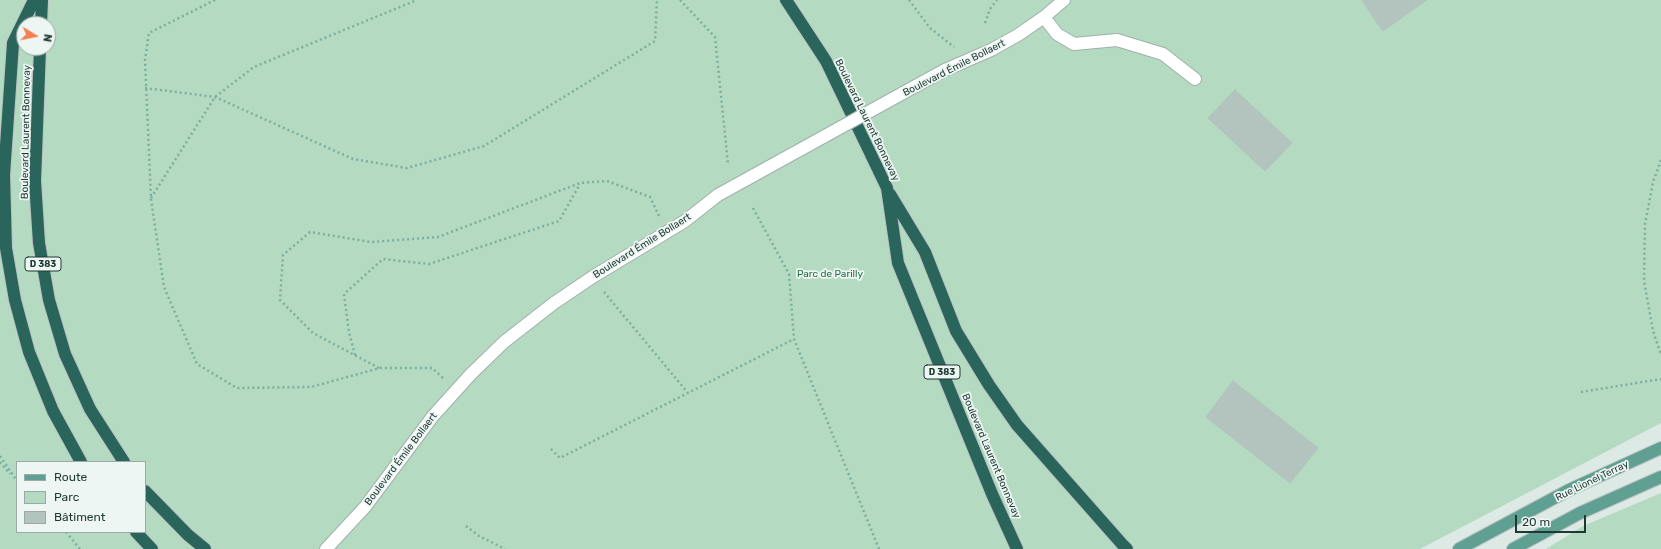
<!DOCTYPE html>
<html>
<head>
<meta charset="utf-8">
<style>
  body { margin:0 }
  #map { position:relative; width:1661px; height:549px; overflow:hidden; background:#dde9e4; font-family:Rubik,sans-serif }
  canvas { display:block }
  .legend { position:absolute; left:16px; top:461px; width:130px; height:72px; box-sizing:border-box; background:#edf6f2; border:1px solid #9aaaa5; margin:0; padding:5px 7px; list-style:none; font-size:12px; color:#1e3832 }
  .legend li { display:flex; align-items:center; gap:8px; height:20px }
  .legend b { width:20px; border:1px solid #9aaaa5 }
  .north { position:absolute; left:16px; top:16px; width:40px; height:40px; box-sizing:border-box; background:#edf6f2; border:1px solid #9aaaa5; border-radius:50%; rotate:100deg; font-size:11px; font-weight:700; line-height:16px; text-align:center; color:#1e3832 }
  .north::after { content:''; display:block; margin:auto; width:14px; height:18px; background:#f47f4f; clip-path:polygon(50% 0,100% 100%,50% 72%,0 100%) }
  .scale { position:absolute; left:1515px; top:515px; width:71px; height:18px; box-sizing:border-box; border:2px solid #1e3832; border-top:0; padding-left:5px; font-size:12px; line-height:14px; white-space:nowrap; color:#1e3832; -webkit-text-stroke:3px #edf6f2; paint-order:stroke }
</style>
</head>
<body>
<div id="map">
<canvas width="1661" height="549"></canvas>
<ul class="legend">
<li><b style="height:5px;background:#60a092"></b>Route</li>
<li><b style="height:11px;background:#b4dbc1"></b>Parc</li>
<li><b style="height:11px;background:#b2c4bd"></b>Bâtiment</li>
</ul>
<div class="north">N</div>
<div class="scale">20 m</div>
</div>
<script>
const c = document.querySelector('canvas').getContext('2d');
c.lineJoin = 'round';
function fill(path, color) { c.fillStyle = color; c.fill(path, 'evenodd'); }
const toPath = rows => new Path2D(rows.map(r => 'M' + r).join(''));
function stroke(path, color, width, dash) { c.strokeStyle = color; c.lineWidth = width; c.lineCap = dash ? 'butt' : 'round'; c.setLineDash(dash || []); c.stroke(path); }
function drawText(font, color, halo, rows, align = 'center') {
  c.font = font + ' Rubik,sans-serif'; c.lineWidth = 3.5; c.setLineDash([]); c.textBaseline = 'middle'; c.strokeStyle = halo; c.fillStyle = color; for (const [text, x, y, turn = 0] of rows) {
    c.save(); c.translate(x, y); c.rotate((+turn || 0) * Math.PI / 180); c.textAlign = isNaN(turn) ? turn : align; if (halo) c.strokeText(text, 0, 0); c.fillText(text, 0, 0); c.restore();
  }
}
const green = toPath([
  [0,0,1661,0,1661,423,1420,549,0,549],
  [24,24,48,24,48,48,24,48],
  [17,462,145,462,145,532,17,532],
  [1661,493,1661,549,1546,549,1583,526]
]);
const building = toPath([
  [1362,0,1414,0,1410,3,1414,9,1390,26,1385,19,1377,23,1362,0],
  [1414,0,1427,0,1414,9,1410,3,1414,0],
  [1385,19,1390,26,1383,31,1377,23,1385,19],
  [1235,90,1292,143,1265,171,1208,118,1235,90],
  [1233,381,1318,448,1290,483,1206,417,1233,381]
]);
const path = toPath([
  [215,0,149,33,145,60,151,199,164,287,197,364,237,388,311,387,380,368,432,368,443,378],
  [680,0,715,37,728,164],
  [909,0,930,28,954,47],
  [985,23,990,9,997,0],
  [145,88,215,97,353,159,407,168,484,146,655,41,657,0],
  [1661,160,1653,182,1645,224,1644,281,1653,331,1661,355],
  [151,198,215,97,254,67,417,0],
  [753,208,789,274,794,339,879,549],
  [604,292,688,393],
  [355,355,349,332,344,294,383,259,429,264,559,221,580,184],
  [379,368,313,333,280,300,283,255,310,232,371,242,438,237,580,183,607,181,650,197,659,216],
  [1581,392,1661,379],
  [551,449,560,458,794,339],
  [0,456,17,481],
  [0,462,10,474],
  [466,526,479,536,505,549],
  [66,532,80,549]
]);
const minor = toPath([
  [1044,17,1057,34,1074,44,1117,40,1163,54,1195,79],
  [932,77,945,70,991,50,1018,35,1044,17,1064,0],
  [326,549,365,507,433,416,471,374,504,342,554,303,594,276,685,221,718,195]
]);
const major = toPath([
  [1459,549,1569,490,1661,448],
  [1513,549,1580,513,1661,477]
]);
const highway = toPath([
  [34,0,13,43,4,175,6,248,15,300,29,352,53,411,81,462],
  [786,0,826,61,887,188,898,263,992,494,1017,549],
  [41,24,42,0],
  [40,48,35,181,39,243,49,300,65,354,90,409,124,462],
  [890,194,925,252,956,331,989,385,1017,425,1122,544,1127,549],
  [145,491,188,535,205,549],
  [136,532,152,549]
]);
const minorBridge = toPath([
  [718,195,932,77]
]);
const shields = [
  [43,264,36],
  [942,372,36]
];
const shieldNames = [
  ["D 383",43,264],
  ["D 383",942,372]
];
const streetNames = [
  ["Boulevard Émile Bollaert",954,68,-27],
  ["Boulevard Laurent Bonnevay",867,120,64],
  ["Boulevard Laurent Bonnevay",26,132,-89],
  ["Boulevard Émile Bollaert",642,246,-32],
  ["Boulevard Laurent Bonnevay",991,456,67],
  ["Boulevard Émile Bollaert",401,459,-53],
  ["Rue Lionel Terray",1592,481,-26]
];
const parkNames = [
  ["Parc de Parilly",830,274]
];
fill(green, '#b4dbc1');
fill(building, '#b2c4bd');
stroke(building, '#afc3bb', 1);
stroke(minor, '#a0b0ab', 14);
stroke(major, '#bcc3c2', 14);
stroke(highway, '#bcc3c2', 14);
stroke(path, '#7caea0', 2.5, [2, 3]);
stroke(minor, '#fff', 12);
stroke(major, '#60a092', 12);
stroke(highway, '#2a655b', 12);
stroke(minorBridge, '#a0b0ab', 14, []);
stroke(minorBridge, '#fff', 12);
for (const [x, y, w] of shields) { const box = new Path2D(); box.roundRect(x - w / 2, y - 7, w, 14, 3); c.fillStyle = '#edf6f2'; c.fill(box); stroke(box, '#1e3832', 1); }
drawText('bold 9px', '#1e3832', null, shieldNames);
drawText('10px', '#1e3832', '#edf6f2', streetNames);
drawText('10px', '#286f47', '#edf6f2', parkNames);
</script>
</body>
</html>
